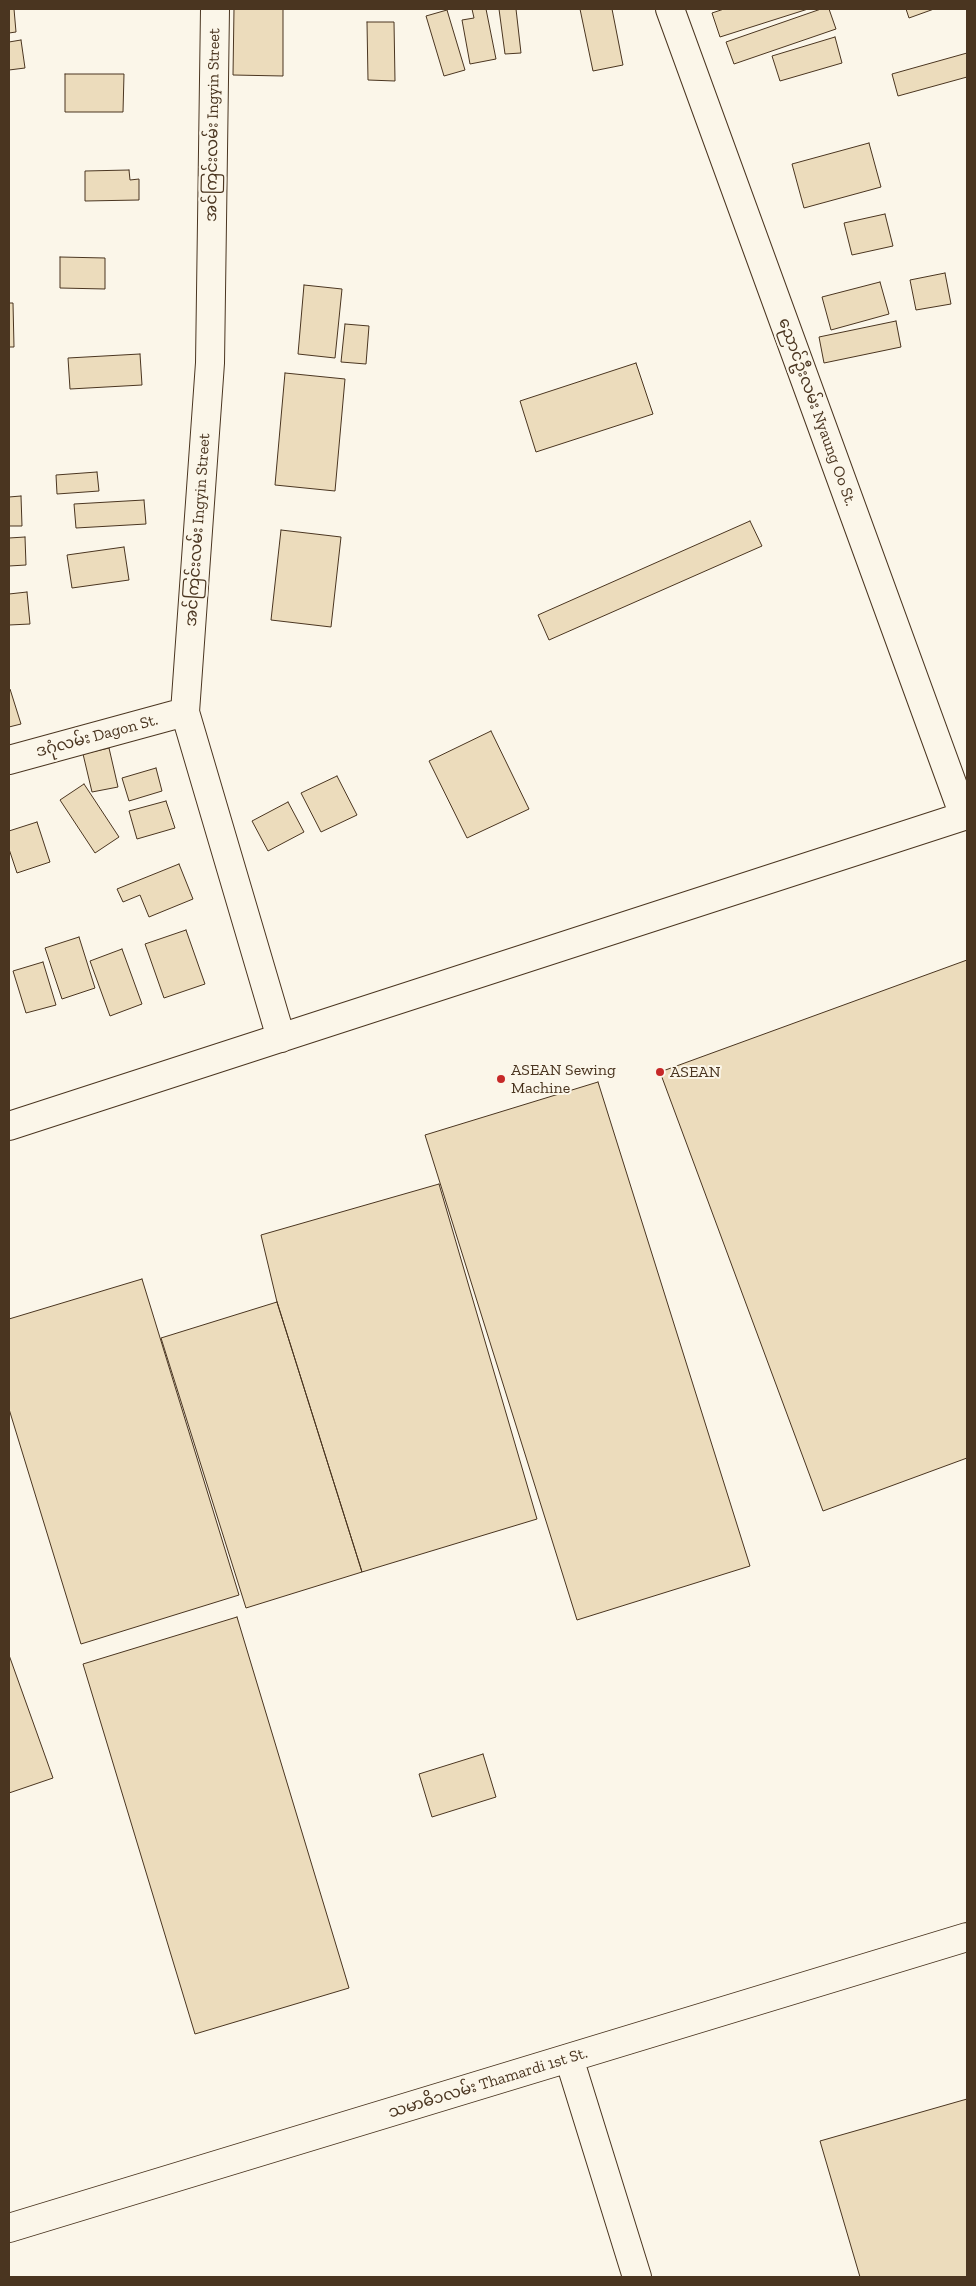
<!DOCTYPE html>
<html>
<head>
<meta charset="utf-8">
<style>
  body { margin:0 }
  #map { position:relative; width:976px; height:2286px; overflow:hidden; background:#fbf6e9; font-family:"Zilla Slab",serif }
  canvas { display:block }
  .frame { position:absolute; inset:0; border:10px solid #4a3520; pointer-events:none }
</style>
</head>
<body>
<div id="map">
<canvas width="976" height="2286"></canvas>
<div class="frame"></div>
</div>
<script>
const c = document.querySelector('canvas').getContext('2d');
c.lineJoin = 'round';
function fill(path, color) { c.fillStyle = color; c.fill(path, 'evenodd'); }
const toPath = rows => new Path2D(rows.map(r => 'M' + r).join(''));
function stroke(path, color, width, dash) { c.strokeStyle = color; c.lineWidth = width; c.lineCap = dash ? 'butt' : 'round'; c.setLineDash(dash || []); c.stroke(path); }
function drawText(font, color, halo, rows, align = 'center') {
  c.font = font + ' "Zilla Slab","Noto Sans Myanmar",serif'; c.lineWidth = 4; c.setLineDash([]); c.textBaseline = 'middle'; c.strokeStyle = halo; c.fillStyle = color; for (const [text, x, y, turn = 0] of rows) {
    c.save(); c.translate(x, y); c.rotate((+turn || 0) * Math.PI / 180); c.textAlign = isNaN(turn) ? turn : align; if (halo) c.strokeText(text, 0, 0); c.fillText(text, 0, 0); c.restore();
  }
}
const building = toPath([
  [9,9,14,9,16,32,9,33,9,9],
  [234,9,283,9,283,76,233,75,234,9],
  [472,9,486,9,496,59,470,64,462,20,474,18,472,9],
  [499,9,516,9,521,53,505,54,499,9],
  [580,9,612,9,623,65,593,71,580,9],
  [724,9,808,9,720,37,712,13,724,9],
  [821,9,829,9,836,29,734,64,726,42,821,9],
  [906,9,934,9,909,18,906,9],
  [447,10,465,70,444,76,426,16,447,10],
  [367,22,394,22,395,81,368,80,367,22],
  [835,37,842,63,780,81,772,56,835,37],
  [21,40,25,68,9,70,9,42,21,40],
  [967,53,967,77,898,96,892,74,967,53],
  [65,74,124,74,123,112,65,112,65,74],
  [869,143,881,187,804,208,792,164,869,143],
  [129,170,130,180,139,179,139,200,85,201,85,171,129,170],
  [885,214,893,246,852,255,844,223,885,214],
  [60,257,105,258,105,289,60,288,60,257],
  [945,273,951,304,916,310,910,280,945,273],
  [880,282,889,314,831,330,822,297,880,282],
  [304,285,342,289,335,358,298,354,304,285],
  [9,303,13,303,14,347,9,347,9,303],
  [896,321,901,347,824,363,819,337,896,321],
  [345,324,369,326,366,364,341,362,345,324],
  [140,354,142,385,70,389,68,358,140,354],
  [636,363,653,414,536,452,520,401,636,363],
  [285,373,345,379,335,491,275,485,285,373],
  [97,472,99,491,57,494,56,475,97,472],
  [21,496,22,526,9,526,9,497,21,496],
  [144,500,146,524,76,528,74,504,144,500],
  [750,521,762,546,549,640,538,615,750,521],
  [281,530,341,537,331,627,271,620,281,530],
  [25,537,26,565,9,566,9,538,25,537],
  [124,547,129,580,72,588,67,555,124,547],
  [27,592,30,624,9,625,9,594,27,592],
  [9,689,10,689,21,724,9,727,9,689],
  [491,731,529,809,467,838,429,761,491,731],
  [109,748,118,787,92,792,83,754,109,748],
  [156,768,162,791,129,801,122,778,156,768],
  [337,776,357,815,321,832,301,793,337,776],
  [84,784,119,837,95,853,60,800,84,784],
  [166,801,175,828,137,839,129,811,166,801],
  [288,802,304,832,268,851,252,821,288,802],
  [37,822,50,862,17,873,9,849,9,831,37,822],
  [179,864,193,899,149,917,140,895,123,902,117,889,179,864],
  [186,930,205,984,164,998,145,944,186,930],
  [79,937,95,988,62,999,45,948,79,937],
  [122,949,142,1004,110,1016,90,961,122,949],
  [967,960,967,1458,823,1511,660,1072,967,960],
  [43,962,56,1005,26,1013,13,971,43,962],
  [598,1082,750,1566,577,1620,425,1135,598,1082],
  [439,1184,537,1519,362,1572,277,1302,261,1235,439,1184],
  [142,1279,239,1595,81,1644,9,1409,9,1319,142,1279],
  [277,1302,362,1572,246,1608,161,1338,277,1302],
  [237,1617,349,1988,195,2034,83,1664,237,1617],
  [9,1655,53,1778,9,1793,9,1655],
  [483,1754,496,1797,432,1817,419,1774,483,1754],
  [967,2099,967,2277,860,2277,820,2141,967,2099]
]);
const minor = toPath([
  [215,9,210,363,185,712,281,1038],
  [670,9,964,816],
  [9,760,185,712],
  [9,1126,967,815],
  [569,2058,637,2277],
  [9,2228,967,1937]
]);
const markers = [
  [660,1072,5,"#c62828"],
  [501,1079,5,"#c62828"]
];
const streetNames = [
  ["အင်ကြင်းလမ်း Ingyin Street",213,125,-89],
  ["ညောင်ဦးလမ်း Nyaung Oo St.",817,412,70],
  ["အင်ကြင်းလမ်း Ingyin Street",198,530,-86],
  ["ဒဂုံလမ်း Dagon St.",97,736,-15],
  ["သမာဓိ၁လမ်း Thamardi 1st St.",488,2083,-17]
];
const poiNames = [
  ["ASEAN Sewing",511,1070],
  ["Machine",511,1088],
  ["ASEAN",670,1072]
];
fill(building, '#ecdcbc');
stroke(building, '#4a3520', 1);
stroke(minor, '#4a3520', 30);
stroke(minor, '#fbf6e9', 28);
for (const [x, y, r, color] of markers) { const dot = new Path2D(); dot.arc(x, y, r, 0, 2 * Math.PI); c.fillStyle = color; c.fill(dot); stroke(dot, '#fbf6e9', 2); }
drawText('16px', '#4a3520', '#fbf6e9', streetNames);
drawText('16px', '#4a3520', '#fbf6e9', poiNames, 'left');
</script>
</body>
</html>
